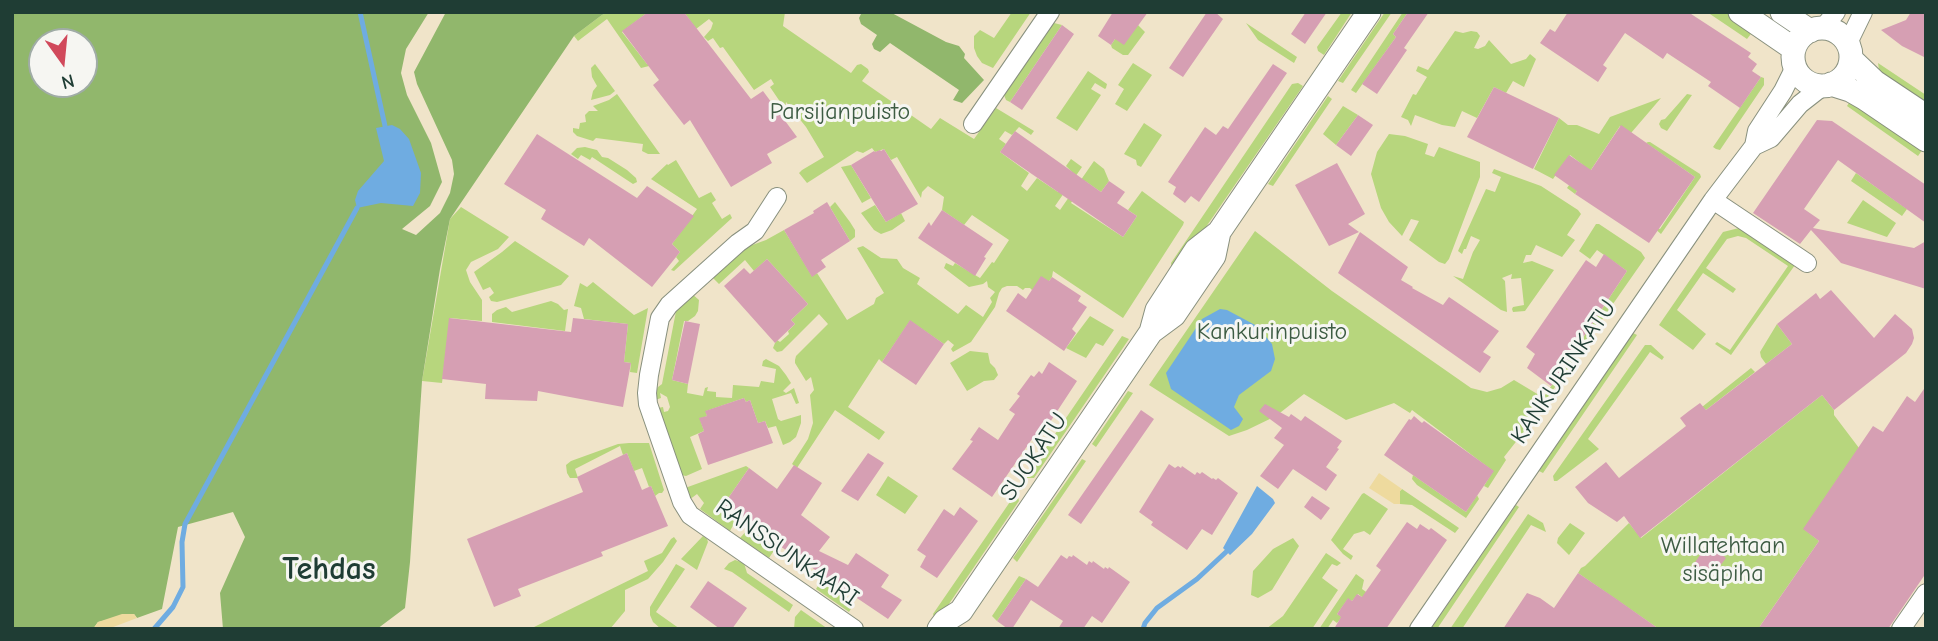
<!DOCTYPE html>
<html>
<head>
<meta charset="utf-8">
<style>
  body { margin:0 }
  #map { position:relative; width:1938px; height:641px; overflow:hidden; background:#f0e4c9; font-family:"Comic Neue",sans-serif }
  canvas { display:block }
  .frame { position:absolute; inset:0; border:14px solid #1f3d34; pointer-events:none }
  .north { position:absolute; left:28px; top:28px; width:70px; height:70px; box-sizing:border-box; background:#f6f6f2; border:2px solid #a0aca6; border-radius:50%; rotate:165deg; font-size:19px; font-weight:700; line-height:28px; text-align:center; color:#1f3d34 }
  .north::after { content:''; display:block; margin:auto; width:24px; height:32px; background:#d1495b; clip-path:polygon(50% 0,100% 100%,50% 72%,0 100%) }
</style>
</head>
<body>
<div id="map">
<canvas width="1938" height="641"></canvas>
<div class="frame"></div>
<div class="north">N</div>
</div>
<script>
const c = document.querySelector('canvas').getContext('2d');
c.lineJoin = 'round';
function fill(path, color) { c.fillStyle = color; c.fill(path, 'evenodd'); }
const toPath = rows => new Path2D(rows.map(r => 'M' + r).join(''));
function stroke(path, color, width, dash) { c.strokeStyle = color; c.lineWidth = width; c.lineCap = dash ? 'butt' : 'round'; c.setLineDash(dash || []); c.stroke(path); }
function drawText(font, color, halo, rows, align = 'center') {
  c.font = font + ' "Comic Neue",sans-serif'; c.lineWidth = 6; c.setLineDash([]); c.textBaseline = 'middle'; c.strokeStyle = halo; c.fillStyle = color; for (const [text, x, y, turn = 0] of rows) {
    c.save(); c.translate(x, y); c.rotate((+turn || 0) * Math.PI / 180); c.textAlign = isNaN(turn) ? turn : align; if (halo) c.strokeText(text, 0, 0); c.fillText(text, 0, 0); c.restore();
  }
}
const green = toPath([
  [608,12,648,12,622,32,647,64,664,52,649,66,641,68,607,19,578,41,574,36,602,15],
  [684,12,785,12,783,26,851,73,857,65,861,64,868,69,869,72,862,81,931,129,940,118,974,139,996,108,1034,131,1031,135,1019,127,1012,135,1005,131,999,139,1006,144,1000,152,1029,173,1021,186,1027,191,1037,178,1058,192,1072,172,1066,166,1071,159,1082,167,1055,206,1060,210,1094,161,1104,169,1109,181,1101,192,1085,181,1071,203,1123,237,1137,216,1128,210,1142,191,1184,222,1183,225,1123,318,1053,271,1052,277,1049,281,1032,290,1030,288,1025,288,1023,290,1017,286,1007,286,1002,288,999,293,995,307,971,342,953,352,951,349,954,345,948,340,944,344,910,321,882,362,879,359,848,407,885,432,879,440,835,410,797,468,792,464,808,439,813,423,810,395,814,390,811,377,806,381,795,363,795,360,796,356,828,324,819,314,782,351,777,352,773,348,775,343,777,340,780,342,789,334,788,331,795,324,791,320,808,304,767,259,754,271,745,260,719,284,712,277,744,248,766,240,784,230,812,276,817,273,847,320,874,304,876,298,884,293,857,248,863,246,881,258,897,259,903,268,920,278,917,284,958,314,966,305,983,317,992,302,990,298,995,292,988,287,987,281,983,284,969,287,944,268,946,263,953,266,955,263,980,278,992,262,994,263,1009,240,972,215,964,225,942,210,944,197,928,186,922,192,921,198,897,157,891,160,884,149,875,152,872,148,863,153,857,151,807,183,799,173,802,170,824,157,806,127,786,102,785,109,770,87,774,84,771,79,754,90,723,47,720,48,713,38,708,41,704,37,711,29,713,23,709,19,696,29],
  [1012,12,1031,12,993,68,982,63,977,56,974,48,974,36,980,30,994,38],
  [1342,12,1352,12,1324,55,1318,51,1317,47],
  [1385,12,1392,12,1343,83,1338,81],
  [1403,12,1408,12,1393,34,1396,37,1356,93,1351,90],
  [1707,12,1727,12,1754,30,1747,39],
  [1054,23,1062,25,1010,102,1006,100,1004,95],
  [1246,23,1297,57,1294,63,1258,40],
  [1138,25,1145,32,1128,55,1123,55,1112,48,1111,45,1115,39],
  [1455,31,1463,33,1471,31,1477,32,1480,36,1474,48,1478,49,1485,46,1489,40,1511,64,1526,59,1530,54,1536,59,1524,87,1513,81,1506,93,1494,87,1477,118,1462,111,1455,127,1442,125,1415,115,1411,126,1408,120,1401,117,1413,94,1416,95,1427,77,1416,71,1418,66,1428,70],
  [1133,63,1152,75,1127,111,1115,104,1124,89,1118,85],
  [1878,63,1926,95,1926,108,1880,77],
  [595,64,615,91,610,95,591,100,593,91,597,86,592,77,591,68],
  [1088,71,1107,84,1106,88,1105,89,1095,83,1091,89,1101,95,1077,131,1056,118],
  [1761,77,1764,78,1764,85,1720,150,1716,149,1713,147],
  [1298,83,1303,86,1175,272,1172,269,1171,263,1292,84],
  [617,94,660,154,648,154,642,151,643,144,596,138,593,141,577,136,573,132,573,128,579,129,580,123,586,122,585,115,589,111,598,111,593,106,609,100],
  [1687,94,1692,95,1667,131,1661,128,1659,124,1661,120,1665,119],
  [1328,96,1332,99,1273,186,1268,184],
  [1661,98,1631,133,1620,126,1575,194,1567,188,1583,165,1570,155,1553,179,1534,169,1559,118,1568,125,1577,125,1599,134,1610,117],
  [1852,98,1923,149,1918,156,1847,106],
  [1343,106,1358,115,1336,145,1323,134],
  [1144,123,1162,135,1141,167,1137,165,1136,160,1124,154],
  [1389,134,1405,136,1428,144,1425,154,1434,157,1439,147,1480,162,1480,177,1449,259,1445,264,1439,262,1409,240,1419,221,1411,219,1402,236,1389,222,1381,208,1371,174,1377,152],
  [1648,142,1650,142,1700,174,1701,177,1661,234,1647,222,1660,229,1695,177,1646,143],
  [585,147,597,150,602,157,608,158,627,170,636,178,637,182,633,184,592,157,590,160,581,155,578,159,571,154,577,148],
  [676,160,699,198,711,192,716,200,712,203,722,219,730,214,732,218,674,271,671,270,679,261,676,257,680,252,672,244,697,209,651,179,667,164,668,165],
  [851,165,871,198,862,203,841,167],
  [1494,169,1541,186,1578,210,1581,214,1567,235,1575,240,1562,257,1536,245,1531,255,1526,255,1523,263,1532,261,1554,270,1525,311,1513,312,1512,309,1513,307,1524,305,1521,278,1511,279,1512,274,1502,278,1505,281,1507,312,1501,310,1453,276,1463,279,1473,252,1480,240,1471,236,1466,249,1464,249,1462,254,1458,251,1486,189,1495,192,1501,177,1492,173],
  [1856,173,1907,209,1902,216,1851,181],
  [1863,200,1896,223,1887,237,1847,223],
  [835,202,850,222,855,230,855,237,850,241,830,207],
  [875,205,886,222,901,213,905,221,892,230,881,234,874,230,861,213],
  [461,207,509,237,498,249,471,262,466,270,470,282,482,300,482,321,450,318,442,383,422,381,450,219],
  [1596,224,1599,224,1641,252,1645,258,1539,410,1536,409,1627,271,1597,250,1590,259,1579,251],
  [1739,228,1744,230,1795,265,1731,355,1715,344,1717,342,1730,350,1788,266,1746,238,1738,236,1727,239,1706,268,1736,289,1733,293,1703,273,1677,310,1706,334,1693,350,1659,325,1723,232],
  [1255,231,1332,291,1471,388,1487,392,1501,388,1514,380,1539,395,1530,410,1537,415,1504,457,1506,460,1488,488,1484,486,1493,471,1412,410,1410,413,1394,403,1346,420,1304,394,1276,416,1247,430,1229,436,1149,385],
  [515,241,569,276,561,285,497,302,491,301,489,297,494,293,490,287,483,290,474,272,502,252],
  [593,282,634,315,648,308,637,373,630,372,631,363,624,362,628,324,584,319,581,308,574,306,580,283,587,287],
  [691,293,699,300,698,311,695,316,688,321,684,321,672,380,688,384,687,393,703,396,705,388,708,387,707,391,716,392,716,397,732,398,733,385,759,387,761,381,774,383,776,369,762,366,763,361,766,359,779,366,786,375,791,383,783,391,786,393,794,388,799,403,796,404,791,393,772,399,778,419,781,421,801,415,801,423,796,437,790,442,783,445,776,426,768,428,765,421,758,423,750,400,746,402,744,398,706,411,707,416,700,419,704,431,690,437,702,469,686,476,681,475,658,408,663,407,664,412,668,411,670,407,667,397,660,393,661,398,655,400,656,391,658,387,662,384,677,306],
  [551,301,558,304,564,310,568,309,565,331,492,322,492,314,497,310,506,307,512,312],
  [1090,316,1114,330,1103,346,1096,343,1086,358,1066,348],
  [1777,324,1792,344,1766,364,1761,357,1760,352],
  [1633,333,1637,335,1543,473,1539,471],
  [1122,336,1129,339,1034,478,1025,478],
  [1645,345,1651,345,1664,357,1662,360,1650,352,1588,439,1599,449,1557,481,1554,481,1553,476],
  [970,351,988,353,990,363,995,368,998,375,994,380,984,381,967,391,950,363],
  [1751,368,1755,372,1706,410,1702,407],
  [1128,391,1133,393,1096,447,1092,444],
  [1822,395,1834,410,1834,415,1859,448,1804,529,1819,541,1760,626,1763,629,1659,629,1578,573,1581,568,1585,566,1629,523,1641,538],
  [629,443,649,443,664,490,662,493,659,493,655,496,651,486,649,487,642,468,634,471,627,453,623,455,620,446,575,469,578,478,570,478,567,473,566,465,571,461,618,444],
  [1082,459,1086,461,1017,562,1013,558],
  [746,466,749,468,722,507,737,518,730,531,700,509,704,503,697,494,689,500,685,488],
  [1413,475,1466,512,1477,495,1479,499,1466,518,1417,485,1412,479],
  [888,476,918,496,905,514,876,495],
  [1402,489,1459,528,1455,533,1412,505,1400,504,1400,491],
  [1364,493,1388,509,1370,535,1364,531,1354,534,1343,549,1353,556,1351,560,1343,554,1331,540,1362,494],
  [1014,496,1018,497,1019,501,936,623,933,614],
  [1516,505,1519,507,1437,629,1431,629],
  [1528,514,1543,523,1546,532,1531,525,1462,629,1450,629],
  [1570,523,1585,533,1569,555,1557,543,1558,538],
  [750,527,766,538,765,542,775,549,769,558,740,538],
  [703,536,707,539,708,542,697,570,681,559],
  [674,537,677,541,663,562,648,579,625,590,625,611,610,629,530,629,648,571,644,561,662,553,671,539],
  [1293,538,1299,546,1272,590,1258,598,1251,595,1253,571,1273,549],
  [1326,553,1341,563,1337,566,1332,564,1322,578,1338,590,1312,629,1266,629,1283,616],
  [735,560,744,563,747,573,793,605,789,612,732,572,724,569,729,563],
  [676,564,685,569,656,612,680,629,661,629,653,622,650,615,650,607],
  [1356,574,1364,580,1362,589,1369,594,1366,600,1358,594,1352,601,1348,599,1337,614,1342,617,1337,623,1333,620,1327,629,1319,629],
  [1019,576,1026,579,997,621,992,616],
  [821,581,854,604,849,612,816,589],
  [801,610,828,629,794,629,795,617]
]);
const forest = toPath([
  [12,12,429,12,406,49,401,73,407,95,431,143,442,182,430,206,402,229,416,235,440,213,450,193,454,174,452,160,417,84,414,72,446,12,608,12,602,15,574,36,450,219,440,269,422,381,410,562,405,608,377,629,223,629,220,593,245,537,233,512,178,527,162,609,137,618,134,614,98,622,93,629,12,629],
  [42,42,84,42,84,84,42,84],
  [862,12,890,12,946,42,959,46,965,54,964,58,984,80,962,103,953,100,959,90,890,43,880,52,874,49,872,44,877,35,861,24,859,18]
]);
const sand = toPath([
  [1379,473,1402,489,1400,491,1400,504,1394,504,1369,488],
  [122,614,134,614,137,618,108,629,93,629,98,622]
]);
const water = toPath([
  [392,125,400,129,409,139,421,173,420,193,413,206,381,203,357,208,355,200,358,191,384,161,376,128],
  [1220,309,1227,310,1257,326,1272,344,1275,359,1271,371,1239,395,1234,407,1243,419,1239,426,1231,430,1171,389,1166,373,1202,319],
  [1257,486,1273,499,1275,503,1252,534,1230,555,1223,548]
]);
const stream = toPath([
  [360,12,385,126],
  [154,629,173,607,183,587,182,542,185,524,357,208],
  [1143,629,1145,623,1157,608,1197,579,1226,552]
]);
const building = toPath([
  [648,12,684,12,751,99,763,91,797,137,767,154,772,163,731,187,690,120,684,125,653,85,659,80,622,31],
  [1113,12,1148,12,1124,45,1115,39,1111,45,1098,36],
  [1207,12,1215,12,1223,19,1183,77,1169,68],
  [1306,12,1327,12,1305,44,1291,34],
  [1408,12,1429,12,1404,48,1407,50,1377,94,1362,84,1396,37,1393,34],
  [1568,12,1688,12,1751,53,1748,57,1757,64,1752,71,1761,77,1740,108,1708,86,1711,82,1667,53,1663,59,1625,33,1603,65,1607,68,1598,82,1540,43,1550,29,1555,32],
  [1911,12,1926,12,1926,58,1902,46,1881,30,1906,20],
  [1062,25,1074,34,1022,110,1010,102],
  [1273,64,1287,73,1199,202,1191,196,1185,203,1173,194,1176,187,1168,182,1205,127,1216,135,1223,126,1228,129],
  [1494,87,1559,118,1533,169,1467,137],
  [1358,115,1373,125,1351,156,1336,145],
  [1817,120,1832,121,1926,185,1926,223,1838,160,1804,209,1820,220,1813,228,1914,248,1926,241,1926,289,1841,263,1811,230,1800,244,1753,213],
  [1621,125,1695,177,1649,243,1575,194,1577,191,1554,175,1569,155,1591,170],
  [1015,131,1101,192,1109,181,1125,192,1117,203,1137,216,1123,237,1000,152],
  [537,134,637,198,647,186,694,216,672,244,680,252,652,287,589,238,584,246,541,219,546,210,504,184],
  [884,149,918,204,886,222,851,165,874,151,875,152,880,150,881,151],
  [1337,163,1365,214,1348,224,1359,232,1329,246,1295,185],
  [827,202,850,241,821,260,826,267,812,277,784,230,814,213,813,211],
  [942,210,993,244,984,257,986,258,975,276,918,238,929,222,931,226],
  [1360,232,1408,267,1401,280,1413,287,1412,288,1443,305,1449,297,1499,331,1483,352,1491,357,1480,373,1338,273],
  [1604,254,1627,271,1551,386,1527,368,1535,354,1526,347,1586,260,1596,267],
  [767,259,808,304,791,320,795,324,775,343,724,286,744,268,750,274],
  [1041,276,1049,281,1052,277,1081,296,1078,301,1087,307,1072,329,1076,333,1064,351,1006,311,1018,293,1026,299],
  [1831,290,1874,338,1895,314,1912,329,1914,338,1912,344,1906,353,1834,410,1822,395,1640,538,1624,516,1617,522,1588,503,1575,487,1606,462,1619,478,1686,426,1680,418,1689,411,1700,403,1706,410,1792,344,1777,324,1816,293,1820,299],
  [449,318,571,332,573,318,628,324,624,362,631,363,623,407,538,391,537,401,485,399,486,384,442,379],
  [910,320,944,344,916,385,882,362],
  [685,321,700,324,688,384,672,380],
  [1049,362,1077,381,1037,442,1032,439,992,497,952,469,973,441,970,440,979,427,998,440,1015,414,1009,410,1020,396,1017,394,1031,375,1034,377,1039,371,1042,374],
  [1926,386,1926,573,1888,629,1758,629,1819,541,1803,529,1873,426,1883,432,1907,396,1915,402],
  [744,398,746,402,750,400,758,423,765,421,773,443,708,465,698,434,704,431,699,418,707,416,705,411],
  [1265,404,1289,417,1291,414,1301,421,1305,416,1342,441,1337,448,1339,449,1326,467,1337,475,1326,491,1293,469,1278,489,1260,476,1284,445,1274,438,1282,428,1259,411],
  [1141,410,1154,419,1081,524,1068,515],
  [1414,416,1422,423,1424,421,1494,471,1466,512,1384,455,1409,419,1411,420],
  [627,453,642,490,651,486,668,526,601,552,603,556,518,589,521,596,494,607,467,539,583,492,577,477],
  [868,453,884,463,858,501,841,491],
  [1169,464,1175,468,1178,466,1181,468,1182,466,1195,475,1197,472,1200,474,1202,472,1212,479,1213,478,1216,480,1218,478,1238,493,1212,535,1202,529,1187,550,1151,525,1153,522,1139,512],
  [794,465,822,483,801,515,830,537,819,551,848,565,856,553,889,575,881,587,902,600,888,619,722,507,749,468,777,489],
  [1312,496,1330,508,1321,520,1304,507],
  [960,507,978,521,937,578,920,567,926,556,917,550,944,509,954,516],
  [1407,522,1417,529,1420,524,1429,530,1431,528,1447,540,1386,629,1334,629,1341,617,1337,614,1348,598,1352,601,1357,594,1362,597,1381,570,1376,566],
  [1708,544,1726,558,1711,578,1693,565],
  [1061,555,1067,559,1069,556,1072,557,1073,555,1087,565,1089,561,1092,563,1093,561,1104,569,1105,567,1108,569,1109,567,1130,582,1102,623,1092,616,1083,629,1058,629,1063,621,1031,600,1012,629,1008,629,997,621,1026,579,1038,587],
  [1578,573,1615,598,1659,629,1503,629,1527,593,1540,598,1554,608],
  [708,581,747,608,732,629,720,629,690,607]
]);
const minor = toPath([
  [1823,28,1836,12],
  [1848,43,1863,12],
  [973,124,1050,12],
  [1754,146,1757,131,1783,91,1795,67],
  [777,197,755,231,738,243,669,305,660,318,649,375,647,393,648,404,682,502,690,515,854,629],
  [1713,200,1807,263],
  [1419,629,1713,200,1754,146,1771,138,1800,104,1823,86],
  [1901,629,1926,593]
]);
const tertiary = toPath([
  [1740,12,1794,49],
  [1782,12,1810,31],
  '1793 57a29 29 0 1 1 58 0a29 29 0 1 1-58 0Z',
  [1851,59,1875,82,1926,116],
  [1831,84,1850,90,1864,98,1926,140],
  [1151,332,1174,315,1214,256,1219,232],
  [939,629,945,621,961,611,965,605,1151,332,1157,310,1196,250,1219,232,1369,12]
]);
const parkNames = [
  ["Parsijanpuisto",840,112],
  ["Kankurinpuisto",1272,332],
  ["Willatehtaan",1723,546],
  ["sisäpiha",1723,574]
];
const streetNames = [
  ["KANKURINKATU",1564,372,-56],
  ["SUOKATU",1034,457,-56],
  ["RANSSUNKAARI",787,553,35]
];
const districtNames = [
  ["Tehdas",329,570]
];
fill(green, '#b7d67d');
fill(forest, '#91b76c');
fill(sand, '#eeda9e');
fill(water, '#6face1');
stroke(stream, '#6face1', 5);
fill(building, '#d69fb3');
stroke(minor, '#88907e', 20);
stroke(tertiary, '#88907e', 25);
stroke(minor, '#fff', 18);
stroke(tertiary, '#fff', 23);
drawText('24px', '#3d5c43', '#f6f6f2', parkNames);
drawText('24px', '#1f3d34', '#f6f6f2', streetNames);
drawText('bold 32px', '#1f3d34', '#f6f6f2', districtNames);
</script>
</body>
</html>
